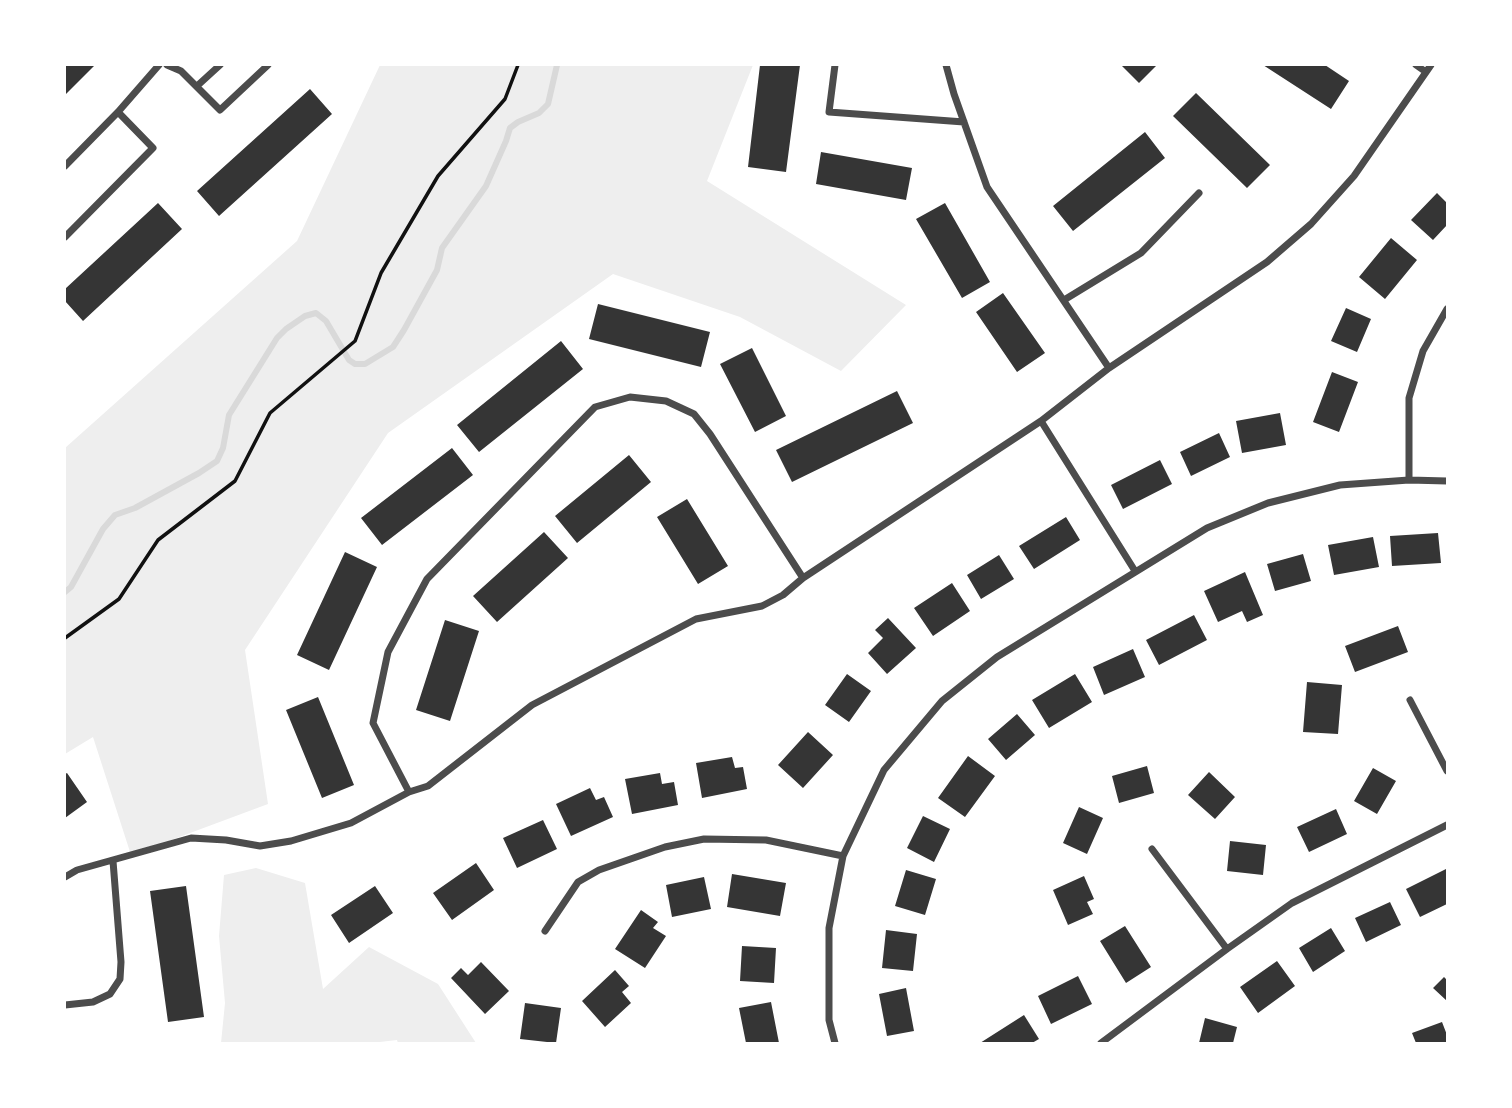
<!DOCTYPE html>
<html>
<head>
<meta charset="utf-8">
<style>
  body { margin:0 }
  #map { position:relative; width:1512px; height:1108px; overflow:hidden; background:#fff; font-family:"Zilla Slab",serif }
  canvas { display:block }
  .frame { position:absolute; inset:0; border:66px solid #fff; pointer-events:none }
</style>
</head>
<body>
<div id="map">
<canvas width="1512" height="1108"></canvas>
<div class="frame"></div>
</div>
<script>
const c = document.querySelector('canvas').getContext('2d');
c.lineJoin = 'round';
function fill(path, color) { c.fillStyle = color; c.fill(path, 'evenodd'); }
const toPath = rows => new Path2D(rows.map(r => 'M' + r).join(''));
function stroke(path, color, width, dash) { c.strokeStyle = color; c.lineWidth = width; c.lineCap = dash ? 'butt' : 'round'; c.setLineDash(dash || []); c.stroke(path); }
const green = toPath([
  [380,65,753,65,707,181,906,305,841,371,740,317,613,274,388,433,245,650,268,804,131,855,93,737,65,754,65,448,297,241],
  [256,868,305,883,323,989,369,947,438,984,476,1043,398,1043,397,1040,371,1043,221,1043,225,1003,219,936,224,875]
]);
const stream = toPath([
  [65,592,71,587,103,529,115,515,135,508,199,473,217,461,223,448,229,415,277,338,286,329,305,316,316,313,326,321,349,360,355,364,365,364,393,347,404,330,437,270,442,248,486,186,506,141,510,128,518,122,539,113,548,104,557,65]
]);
const building = toPath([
  [65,65,95,65,65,95],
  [760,65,800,65,786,172,748,167],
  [1121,65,1157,65,1139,83],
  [1263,65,1325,65,1349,81,1331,109],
  [310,89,332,114,219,216,197,191],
  [1196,93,1270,165,1247,188,1173,116],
  [1145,132,1165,158,1073,231,1053,206],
  [821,152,912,168,906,200,816,184],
  [1437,193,1447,203,1447,225,1433,240,1411,220],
  [158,203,182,229,83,321,65,301,65,289],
  [945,203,990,282,962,298,916,219],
  [1391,238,1417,260,1385,299,1359,277],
  [1003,293,1045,353,1017,372,976,312],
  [598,304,710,332,701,367,589,339],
  [1346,308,1371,319,1357,352,1331,341],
  [561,341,583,369,479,452,457,425],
  [752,348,786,416,755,432,720,364],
  [1332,372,1358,382,1339,432,1313,422],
  [897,391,913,423,792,482,776,450],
  [1280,413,1286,445,1242,453,1236,421],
  [1219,433,1230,457,1191,476,1180,452],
  [452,448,473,475,382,545,361,518],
  [629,455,651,482,577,543,555,516],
  [1160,460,1172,484,1123,509,1111,485],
  [687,499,728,566,698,584,657,517],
  [1066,517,1080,540,1034,569,1019,546],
  [544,532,568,558,497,622,473,596],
  [1438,533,1441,563,1392,566,1390,536],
  [1373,537,1379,567,1334,575,1328,545],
  [345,552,377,567,329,670,297,655],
  [1303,554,1311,581,1275,591,1267,564],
  [999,555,1014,579,981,599,967,575],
  [1245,572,1263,615,1247,622,1242,611,1218,622,1204,591],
  [952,583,970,611,933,636,914,608],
  [1194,615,1207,640,1159,665,1146,640],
  [888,618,916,648,887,674,868,653,883,638,875,630],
  [445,620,479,631,450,721,416,710],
  [1398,626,1408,652,1355,672,1345,646],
  [1133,649,1145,677,1104,695,1093,667],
  [847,674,871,691,849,722,825,705],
  [1075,674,1092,702,1049,728,1032,700],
  [1307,682,1342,685,1338,734,1303,732],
  [318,697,354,785,322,798,286,710],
  [1017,714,1035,735,1006,760,988,739],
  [808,732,833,755,803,788,778,765],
  [968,756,995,776,965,817,938,798],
  [732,757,735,768,743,767,747,789,702,798,696,763],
  [1147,766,1154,793,1119,803,1112,776],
  [1373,768,1396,781,1377,814,1354,801],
  [1209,772,1235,797,1215,819,1188,795],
  [67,773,87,802,65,818,65,774],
  [660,773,662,784,674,782,678,805,632,814,625,779],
  [590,788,596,800,604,797,613,817,571,836,556,804],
  [1079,807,1103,818,1087,854,1063,843],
  [1336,809,1347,834,1309,852,1297,827],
  [923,816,950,829,934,862,907,848],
  [543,820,557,849,517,868,503,838],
  [1230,841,1266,845,1263,875,1227,871],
  [476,863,494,890,452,920,433,893],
  [1446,869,1447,904,1420,917,1406,889],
  [906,870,936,879,925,915,895,906],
  [732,874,786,883,780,916,727,907],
  [1084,876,1094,899,1087,902,1093,914,1068,925,1053,890],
  [704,877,711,909,672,917,666,885],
  [186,886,204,1017,168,1022,150,891],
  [375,886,393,913,349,943,331,915],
  [1390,902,1401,925,1366,942,1355,918],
  [641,910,658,922,653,928,666,936,645,968,615,949],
  [1125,926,1151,967,1126,983,1100,941],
  [1331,928,1345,951,1313,972,1299,948],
  [886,930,917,934,913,971,882,968],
  [742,946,776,948,774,983,740,981],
  [1277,961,1295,986,1258,1013,1240,987],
  [481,962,509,991,485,1014,451,978,461,968,468,975],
  [615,970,629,986,622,992,631,1003,605,1027,582,1001],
  [1078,976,1092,1004,1051,1024,1038,996],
  [1444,977,1447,980,1447,1001,1433,988],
  [906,988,914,1031,887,1036,879,994],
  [771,1002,779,1043,746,1043,739,1008],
  [525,1003,561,1008,556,1043,520,1039],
  [1024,1015,1039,1039,1032,1043,980,1043],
  [1205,1018,1237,1027,1233,1043,1199,1043],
  [1442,1022,1447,1035,1447,1043,1416,1043,1412,1033]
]);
const path = toPath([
  [65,638,119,599,158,540,235,481,270,413,355,341,381,273,438,176,505,99,518,65]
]);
const minor = toPath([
  [167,65,181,71,220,110,268,65],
  [835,65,829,112,964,122],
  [946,65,954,94,987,187,1109,368],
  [1416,65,1426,72],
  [197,86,220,65],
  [65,166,118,112,159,65],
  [65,237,153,148,118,112],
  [1064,300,1141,253,1199,193],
  [1041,421,1135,571],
  [1409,480,1409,398,1423,351,1447,309],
  [1410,700,1447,771],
  [409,792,373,723,388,652,427,579,595,407,630,397,666,401,694,414,710,434,803,578],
  [1152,849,1227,949],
  [65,877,77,870,191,838,226,840,260,846,291,841,351,823,409,792,428,786,532,705,696,619,762,606,783,595,803,578,1041,421,1109,368,1267,262,1311,224,1354,176,1431,65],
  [545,931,578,882,599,870,665,847,704,839,766,840,843,856],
  [65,1005,93,1002,110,994,120,979,121,962,113,861],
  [835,1043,829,1020,829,928,843,856,884,770,942,701,997,657,1207,528,1268,503,1340,485,1409,480,1447,481],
  [1101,1043,1227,949,1292,903,1447,825]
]);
fill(green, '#eee');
stroke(stream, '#d9d9d9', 6);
fill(building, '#353535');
stroke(path, '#111', 3.5);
stroke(minor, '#4c4c4c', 7);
</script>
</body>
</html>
